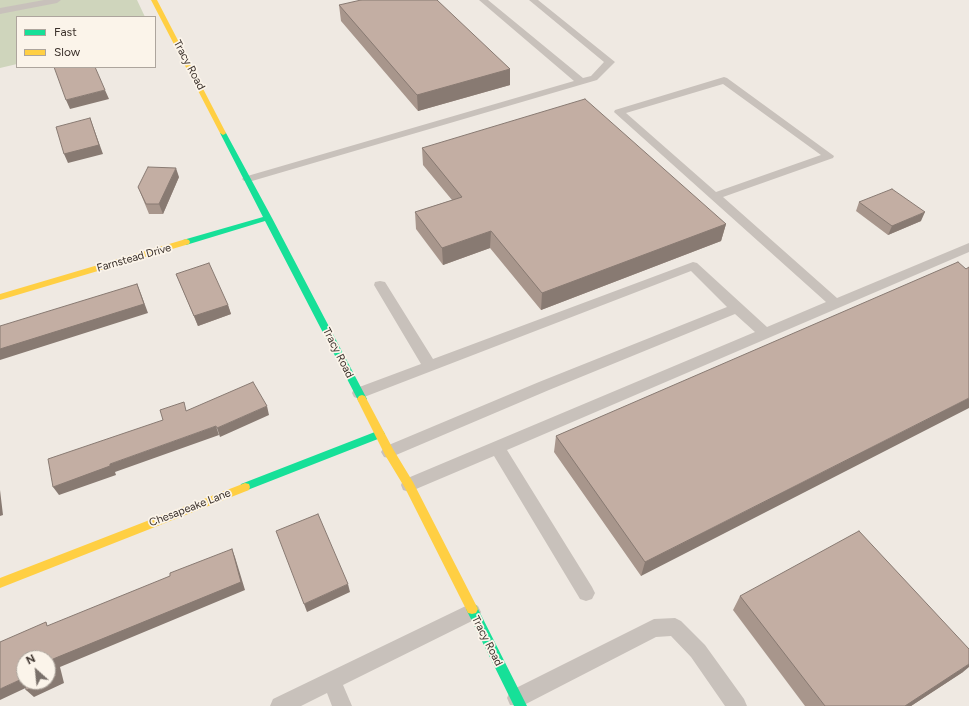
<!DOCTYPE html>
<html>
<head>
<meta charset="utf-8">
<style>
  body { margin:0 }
  #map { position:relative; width:969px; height:706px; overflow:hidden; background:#efe9e2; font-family:Figtree,sans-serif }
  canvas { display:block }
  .legend { position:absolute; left:16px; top:16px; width:140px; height:52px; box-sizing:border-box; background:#fbf4ea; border:1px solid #ada59d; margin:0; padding:5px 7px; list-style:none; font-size:12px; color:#392f29 }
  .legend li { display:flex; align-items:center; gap:8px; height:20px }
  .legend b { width:20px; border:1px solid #ada59d }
  .north { position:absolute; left:16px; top:650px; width:40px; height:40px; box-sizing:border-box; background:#fbf4ea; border:1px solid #ada59d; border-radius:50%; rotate:333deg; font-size:11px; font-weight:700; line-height:16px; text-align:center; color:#392f29 }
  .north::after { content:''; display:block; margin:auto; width:14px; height:18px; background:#79706a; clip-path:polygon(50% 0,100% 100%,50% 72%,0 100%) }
</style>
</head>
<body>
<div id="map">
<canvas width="969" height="706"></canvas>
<ul class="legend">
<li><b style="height:5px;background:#16e098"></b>Fast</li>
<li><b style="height:5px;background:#ffcf43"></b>Slow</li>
</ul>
<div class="north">N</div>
</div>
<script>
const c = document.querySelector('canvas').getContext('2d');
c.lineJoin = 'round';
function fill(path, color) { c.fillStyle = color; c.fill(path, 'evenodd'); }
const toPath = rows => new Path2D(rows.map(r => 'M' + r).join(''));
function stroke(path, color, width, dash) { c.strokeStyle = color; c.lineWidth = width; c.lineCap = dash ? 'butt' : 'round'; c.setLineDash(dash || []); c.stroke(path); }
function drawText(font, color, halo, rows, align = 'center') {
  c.font = font + ' Figtree,sans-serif'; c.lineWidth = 3.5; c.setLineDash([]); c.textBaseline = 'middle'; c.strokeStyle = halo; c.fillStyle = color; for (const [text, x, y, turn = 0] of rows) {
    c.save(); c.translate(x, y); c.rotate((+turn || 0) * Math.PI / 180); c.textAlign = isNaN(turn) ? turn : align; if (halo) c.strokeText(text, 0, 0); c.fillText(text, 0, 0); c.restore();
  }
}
const green = toPath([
  [0,0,137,0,145,17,17,17,17,64,0,68]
]);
const lane = toPath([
  [44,0,61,0,57,3,0,14,0,8,44,0],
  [479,0,488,0,583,78,591,76,604,62,529,0,538,0,615,62,597,80,252,181,244,181,242,179,244,177,574,81,479,0],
  [724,77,727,78,834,156,833,158,723,197,837,298,969,243,969,252,507,450,592,587,595,593,592,599,586,601,580,599,494,456,409,492,403,490,401,485,403,480,755,332,735,314,549,390,389,458,384,457,381,452,384,447,539,382,727,307,691,271,359,399,354,397,352,393,354,389,421,364,374,285,375,282,380,281,385,282,433,359,693,262,697,263,767,327,826,302,614,112,615,110,724,77],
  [723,84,821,155,716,192,626,113,723,84],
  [472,603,478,606,481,612,478,618,343,685,352,706,332,706,327,693,301,706,270,706,273,699,472,603],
  [675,618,681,621,705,645,744,699,747,706,725,706,691,657,671,636,656,637,524,705,510,705,507,698,510,691,654,619,675,618]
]);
const fast = toPath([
  [223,131,226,133,272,218,367,399,365,402,359,402,265,221,186,245,182,242,183,240,263,217,220,133,223,131],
  [380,430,383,431,385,434,383,437,245,491,241,490,240,487,241,484,380,430],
  [472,604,476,605,527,706,514,706,466,609,468,605,472,604]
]);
const slow = toPath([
  [151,0,157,0,226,133,225,134,223,135,220,133,151,0],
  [186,239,189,240,190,242,189,244,0,300,0,294,186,239],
  [362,395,365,396,393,449,413,482,476,605,478,609,476,613,472,614,468,613,405,488,385,455,357,399,359,396,362,395],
  [245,483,249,484,250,487,249,490,0,588,0,578,245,483]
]);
const wall = toPath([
  [339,5,510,69,510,85,418,111,341,21],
  [422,148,726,224,721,241,541,310,490,248,443,265,416,229,415,212,452,200,423,165],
  [179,177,163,214,149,214,138,187],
  [859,202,921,221,888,235,856,211],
  [966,269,641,576,554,452,556,436],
  [176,274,228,305,231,314,198,326],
  [740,596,963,672,911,706,805,706,733,610]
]);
const shadedWall = toPath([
  [510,69,510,85,418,111,417,95],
  [105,90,109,99,70,109,66,100],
  [90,118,103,154,68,163,64,154],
  [176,168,179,177,163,214,159,204],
  [925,212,921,221,888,235,892,226],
  [726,224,721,241,541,310,542,293],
  [491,231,490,248,443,265,442,248],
  [137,284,141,294,148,313,0,360,0,349],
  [228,305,231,314,198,326,194,316],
  [969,398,969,408,641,576,645,562],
  [267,406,269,415,220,437,217,428],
  [216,426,219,435,115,472,116,475,59,495,53,487,110,464],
  [0,490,3,515,0,516],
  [232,549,235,557,245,590,60,667,64,683,34,697,26,690,43,682,48,682,48,680,53,659],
  [348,584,350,592,307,612,304,604],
  [969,664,969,667,963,672,911,706,905,706],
  [24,678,24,682,28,682,32,685,0,700,0,689]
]);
const building = toPath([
  [361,0,437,0,510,69,417,95,339,5,361,0],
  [54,67,95,67,105,90,66,100,54,67],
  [585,99,726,224,542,293,491,231,442,248,415,212,462,197,422,148,585,99],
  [90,118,99,145,64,154,56,127,90,118],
  [148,167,176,168,159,204,146,204,138,187,148,167],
  [892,189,925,212,892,226,859,202,892,189],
  [958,262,966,269,969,267,969,398,645,562,556,436,958,262],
  [209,263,228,305,194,316,176,274,209,263],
  [137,284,144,304,0,349,0,326,137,284],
  [253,382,267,406,217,428,216,426,110,464,110,466,53,487,48,459,163,420,160,410,184,402,186,411,253,382],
  [318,514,348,584,304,604,276,531,318,514],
  [859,531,969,649,969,664,905,706,825,706,740,596,859,531],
  [232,549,241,582,53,659,56,676,48,680,48,658,24,658,24,678,0,689,0,642,46,622,47,626,170,576,170,573,232,549],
  [25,682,43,682,26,690,25,682]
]);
const streetNames = [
  ["Tracy Road",189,65,62],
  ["Farnstead Drive",134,258,-16],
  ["Tracy Road",338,353,63],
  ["Chesapeake Lane",190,508,-21],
  ["Tracy Road",487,641,63]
];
fill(green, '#cfd5bc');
fill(lane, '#c8c1bb');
fill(fast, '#16e098');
fill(slow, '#ffcf43');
fill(wall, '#a8968c');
fill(shadedWall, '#887a72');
fill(building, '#c3aea3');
stroke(building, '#887a72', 1);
drawText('11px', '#392f29', '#fbf4ea', streetNames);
</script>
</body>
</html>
